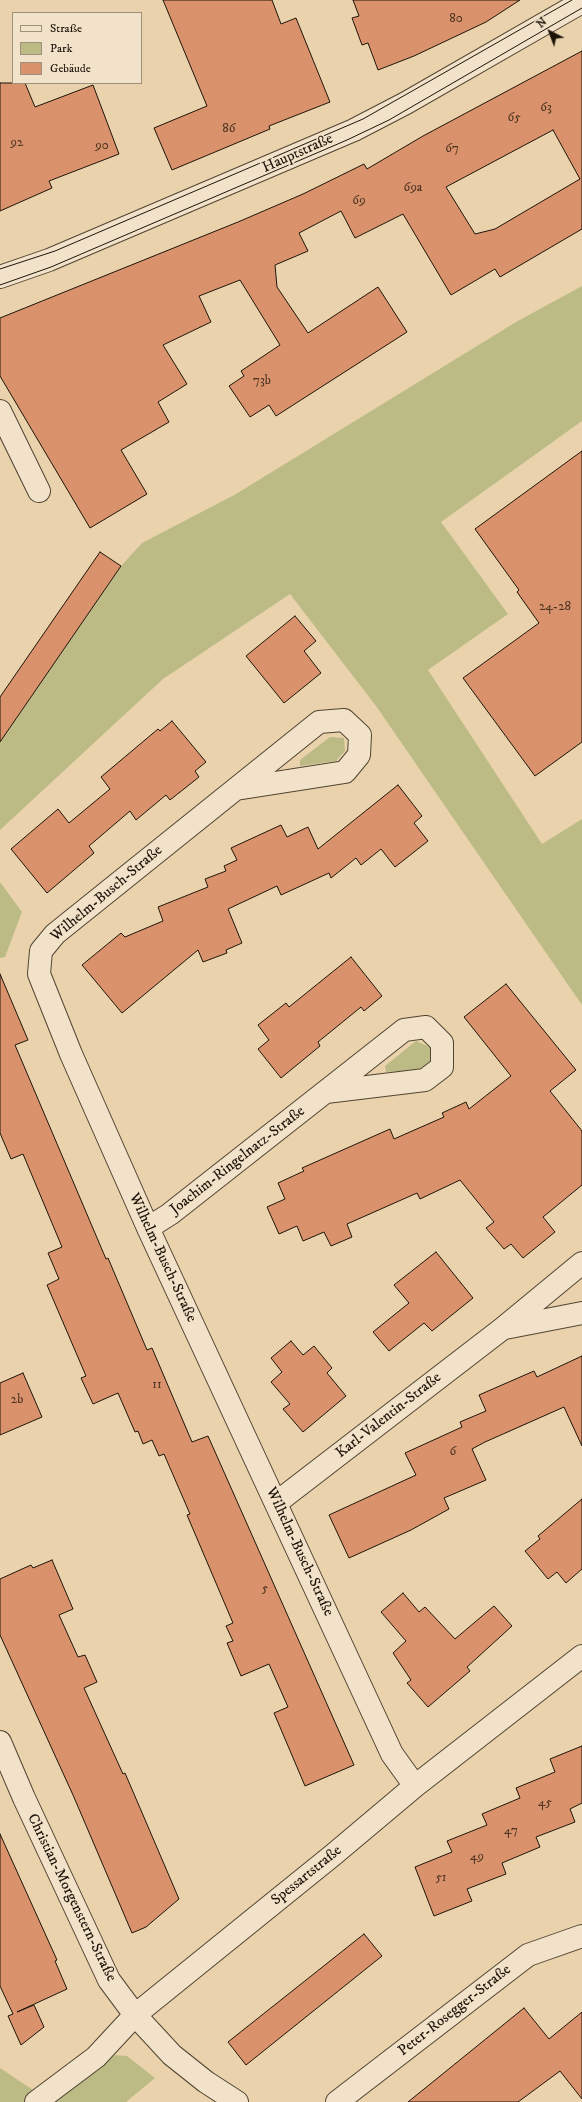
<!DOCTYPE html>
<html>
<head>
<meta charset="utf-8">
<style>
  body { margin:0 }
  #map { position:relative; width:582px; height:2102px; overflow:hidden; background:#ead3ac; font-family:"IM FELL DW Pica",serif }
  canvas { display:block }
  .legend { position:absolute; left:12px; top:12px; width:130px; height:72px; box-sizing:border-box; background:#f1e2c9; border:1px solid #9d907d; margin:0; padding:5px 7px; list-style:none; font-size:12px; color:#1e150a }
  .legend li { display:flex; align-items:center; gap:8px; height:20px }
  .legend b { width:20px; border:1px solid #9d907d }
  .north { position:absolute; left:530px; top:12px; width:40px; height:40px; -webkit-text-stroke:3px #f1e2c9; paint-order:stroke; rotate:318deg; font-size:11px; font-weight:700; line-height:16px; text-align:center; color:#1e150a }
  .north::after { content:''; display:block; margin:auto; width:14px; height:18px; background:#1e150a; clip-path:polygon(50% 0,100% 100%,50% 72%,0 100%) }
</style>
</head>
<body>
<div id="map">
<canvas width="582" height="2102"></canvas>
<ul class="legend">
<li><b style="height:5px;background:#f1e2c9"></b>Straße</li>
<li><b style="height:11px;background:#bcbb86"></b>Park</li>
<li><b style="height:11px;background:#d9926b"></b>Gebäude</li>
</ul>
<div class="north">N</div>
</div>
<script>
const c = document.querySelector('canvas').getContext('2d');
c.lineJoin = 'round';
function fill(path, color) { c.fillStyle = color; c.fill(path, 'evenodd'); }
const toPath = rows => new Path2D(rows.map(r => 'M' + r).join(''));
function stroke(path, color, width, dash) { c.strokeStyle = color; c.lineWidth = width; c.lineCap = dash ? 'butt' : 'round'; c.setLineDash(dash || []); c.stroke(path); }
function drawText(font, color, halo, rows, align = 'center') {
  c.font = font + ' "IM FELL DW Pica",serif'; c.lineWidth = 3; c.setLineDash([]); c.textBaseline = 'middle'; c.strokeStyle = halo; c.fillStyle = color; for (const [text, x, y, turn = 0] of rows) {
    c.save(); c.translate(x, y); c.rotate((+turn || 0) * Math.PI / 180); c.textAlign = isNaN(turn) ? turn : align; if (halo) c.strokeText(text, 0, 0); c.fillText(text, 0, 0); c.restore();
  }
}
const green = toPath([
  [582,286,582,421,441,522,508,614,428,670,542,844,582,819,582,1005,376,706,290,594,163,679,0,830,0,742,121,566,142,543,236,494,516,322],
  [330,737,344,738,345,751,336,761,300,766,300,760],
  [0,882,22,912,5,957,0,958],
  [416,1041,432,1048,432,1061,420,1070,386,1072,385,1066],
  [115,2055,127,2056,155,2078,126,2102,0,2102,0,2068,39,2094,56,2099]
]);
const building = toPath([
  [163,0,272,0,281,24,296,18,330,102,269,126,270,129,172,170,154,128,207,106,163,0],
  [353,0,520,0,486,22,414,56,378,70,368,43,362,45,352,18,359,16,353,0],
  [582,51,582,229,500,277,495,269,451,295,403,214,355,238,341,211,299,233,308,251,275,265,277,287,308,333,378,287,407,332,276,416,269,405,250,417,229,386,244,376,241,371,280,345,240,280,199,296,211,322,163,345,187,384,158,402,169,422,121,450,147,494,90,528,0,376,0,318,238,222,303,194,364,164,367,169,423,136,582,51],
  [553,130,580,179,495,229,475,234,446,187,553,130],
  [0,83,25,83,35,107,93,85,119,154,49,181,52,188,0,211,0,83],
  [582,451,582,742,535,776,463,678,539,623,517,592,519,590,475,529,582,451],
  [100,552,121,566,0,742,0,697,100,552],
  [295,616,316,641,304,651,321,673,284,703,246,656,295,616],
  [172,721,206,762,195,771,199,777,170,800,166,795,136,820,130,811,89,846,94,853,47,893,11,849,58,809,69,823,110,789,101,777,158,729,160,731,172,721],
  [398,785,422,816,414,823,428,841,395,867,381,849,361,865,356,858,331,878,329,873,281,895,277,886,228,909,242,943,226,950,227,953,203,962,198,950,122,1013,82,965,121,933,125,937,163,921,158,907,208,887,205,879,226,871,224,866,237,860,231,848,281,825,287,837,308,827,318,849,398,785],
  [351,957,382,996,364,1011,361,1007,318,1042,320,1046,281,1078,258,1049,269,1040,258,1025,286,1003,289,1007,351,957],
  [0,974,28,1040,15,1045,106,1259,108,1258,147,1350,152,1348,192,1442,208,1436,354,1765,305,1786,274,1713,288,1707,269,1664,241,1676,227,1643,233,1641,226,1626,233,1623,187,1515,190,1514,164,1454,159,1456,152,1440,143,1444,138,1431,135,1432,118,1393,93,1404,81,1378,86,1376,47,1285,59,1279,48,1253,62,1247,23,1154,11,1159,0,1133,0,974],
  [506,984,576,1070,550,1091,582,1131,582,1185,543,1217,555,1232,523,1258,511,1244,504,1249,486,1228,494,1222,460,1180,420,1199,417,1193,347,1224,352,1237,331,1246,324,1232,303,1241,297,1226,279,1234,267,1207,285,1199,278,1183,304,1171,302,1168,390,1129,394,1139,444,1117,442,1113,466,1102,469,1109,511,1076,464,1017,506,984],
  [436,1252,473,1298,432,1331,424,1323,389,1351,373,1332,409,1303,394,1285,436,1252],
  [291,1341,303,1355,314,1346,332,1368,327,1373,346,1396,303,1432,283,1409,290,1404,271,1382,282,1372,271,1358,291,1341],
  [582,1356,582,1446,564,1407,485,1442,472,1449,486,1480,444,1498,449,1509,411,1530,349,1558,329,1515,416,1475,405,1453,462,1427,460,1422,486,1411,479,1395,534,1371,537,1377,582,1356],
  [23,1373,42,1417,0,1435,0,1383,23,1373],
  [582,1499,582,1569,566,1583,557,1572,548,1579,525,1551,540,1539,538,1536,582,1499],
  [52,1560,73,1609,59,1615,78,1657,85,1655,97,1682,84,1688,123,1774,125,1773,179,1899,146,1927,132,1933,73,1795,0,1635,0,1579,31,1565,33,1568,52,1560],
  [403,1593,419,1612,425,1607,455,1639,494,1606,512,1626,467,1667,470,1671,428,1707,407,1683,411,1680,393,1653,406,1641,381,1612,403,1593],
  [582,1746,582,1803,570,1809,575,1822,536,1837,540,1847,502,1863,506,1874,467,1889,472,1901,434,1916,415,1867,452,1852,447,1841,487,1825,482,1814,520,1798,516,1788,555,1772,550,1759,582,1746],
  [0,1834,57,1960,55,1961,67,1989,17,2012,34,2005,44,2027,21,2045,8,2016,13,2014,0,1986,0,1834],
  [364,1934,382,1956,246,2065,228,2042,364,1934],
  [524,2008,549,2039,582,2012,582,2099,560,2071,518,2102,408,2102,524,2008]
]);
const minor = toPath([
  [0,277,49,260,354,130,406,103,582,2],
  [0,411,39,491],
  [236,789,345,772,359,755,360,735,344,720,319,722,55,934,41,951,39,974,71,1054,148,1228,392,1754,415,1786],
  [148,1228,170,1214,404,1030,426,1027,442,1043,442,1067,425,1080,326,1092],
  [505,1328,582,1313],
  [276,1503,502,1329,582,1263],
  [0,1742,24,1798,109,1980,135,2015,172,2055,206,2082,237,2102],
  [36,2102,96,2057,135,2015,333,1855,415,1786,582,1656],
  [337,2102,528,1955,582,1936]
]);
const tram = toPath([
  [0,269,55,251,363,119,572,0],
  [0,285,51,267,347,140,389,120,582,8]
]);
const numberNames = [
  ["80",456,19],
  ["63",546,108],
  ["65",514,118],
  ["86",229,129],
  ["92",17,143],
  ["90",102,146],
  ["67",452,149],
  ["69a",413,188],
  ["69",359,201],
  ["73b",262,381],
  ["24-28",555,607],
  ["11",157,1385],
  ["2b",17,1400],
  ["6",453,1452],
  ["5",265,1589],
  ["45",545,1803],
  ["47",511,1831],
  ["49",477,1857],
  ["51",441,1878]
];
const streetNames = [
  ["Hauptstraße",298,154,-24],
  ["Wilhelm-Busch-Straße",107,894,-40],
  ["Joachim-Ringelnatz-Straße",238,1161,-38],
  ["Wilhelm-Busch-Straße",162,1258,65],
  ["Karl-Valentin-Straße",389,1416,-38],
  ["Wilhelm-Busch-Straße",299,1552,65],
  ["Spessartstraße",307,1876,-39],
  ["Christian-Morgenstern-Straße",71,1898,64],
  ["Peter-Rosegger-Straße",455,2011,-38]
];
fill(green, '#bcbb86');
fill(building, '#d9926b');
stroke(building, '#1e150a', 1);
stroke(minor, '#514432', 24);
stroke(minor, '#f1e2c9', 22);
stroke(tram, '#1e150a', 1);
drawText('13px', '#4d3422', null, numberNames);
drawText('15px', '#1e150a', '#f1e2c9', streetNames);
</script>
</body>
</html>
